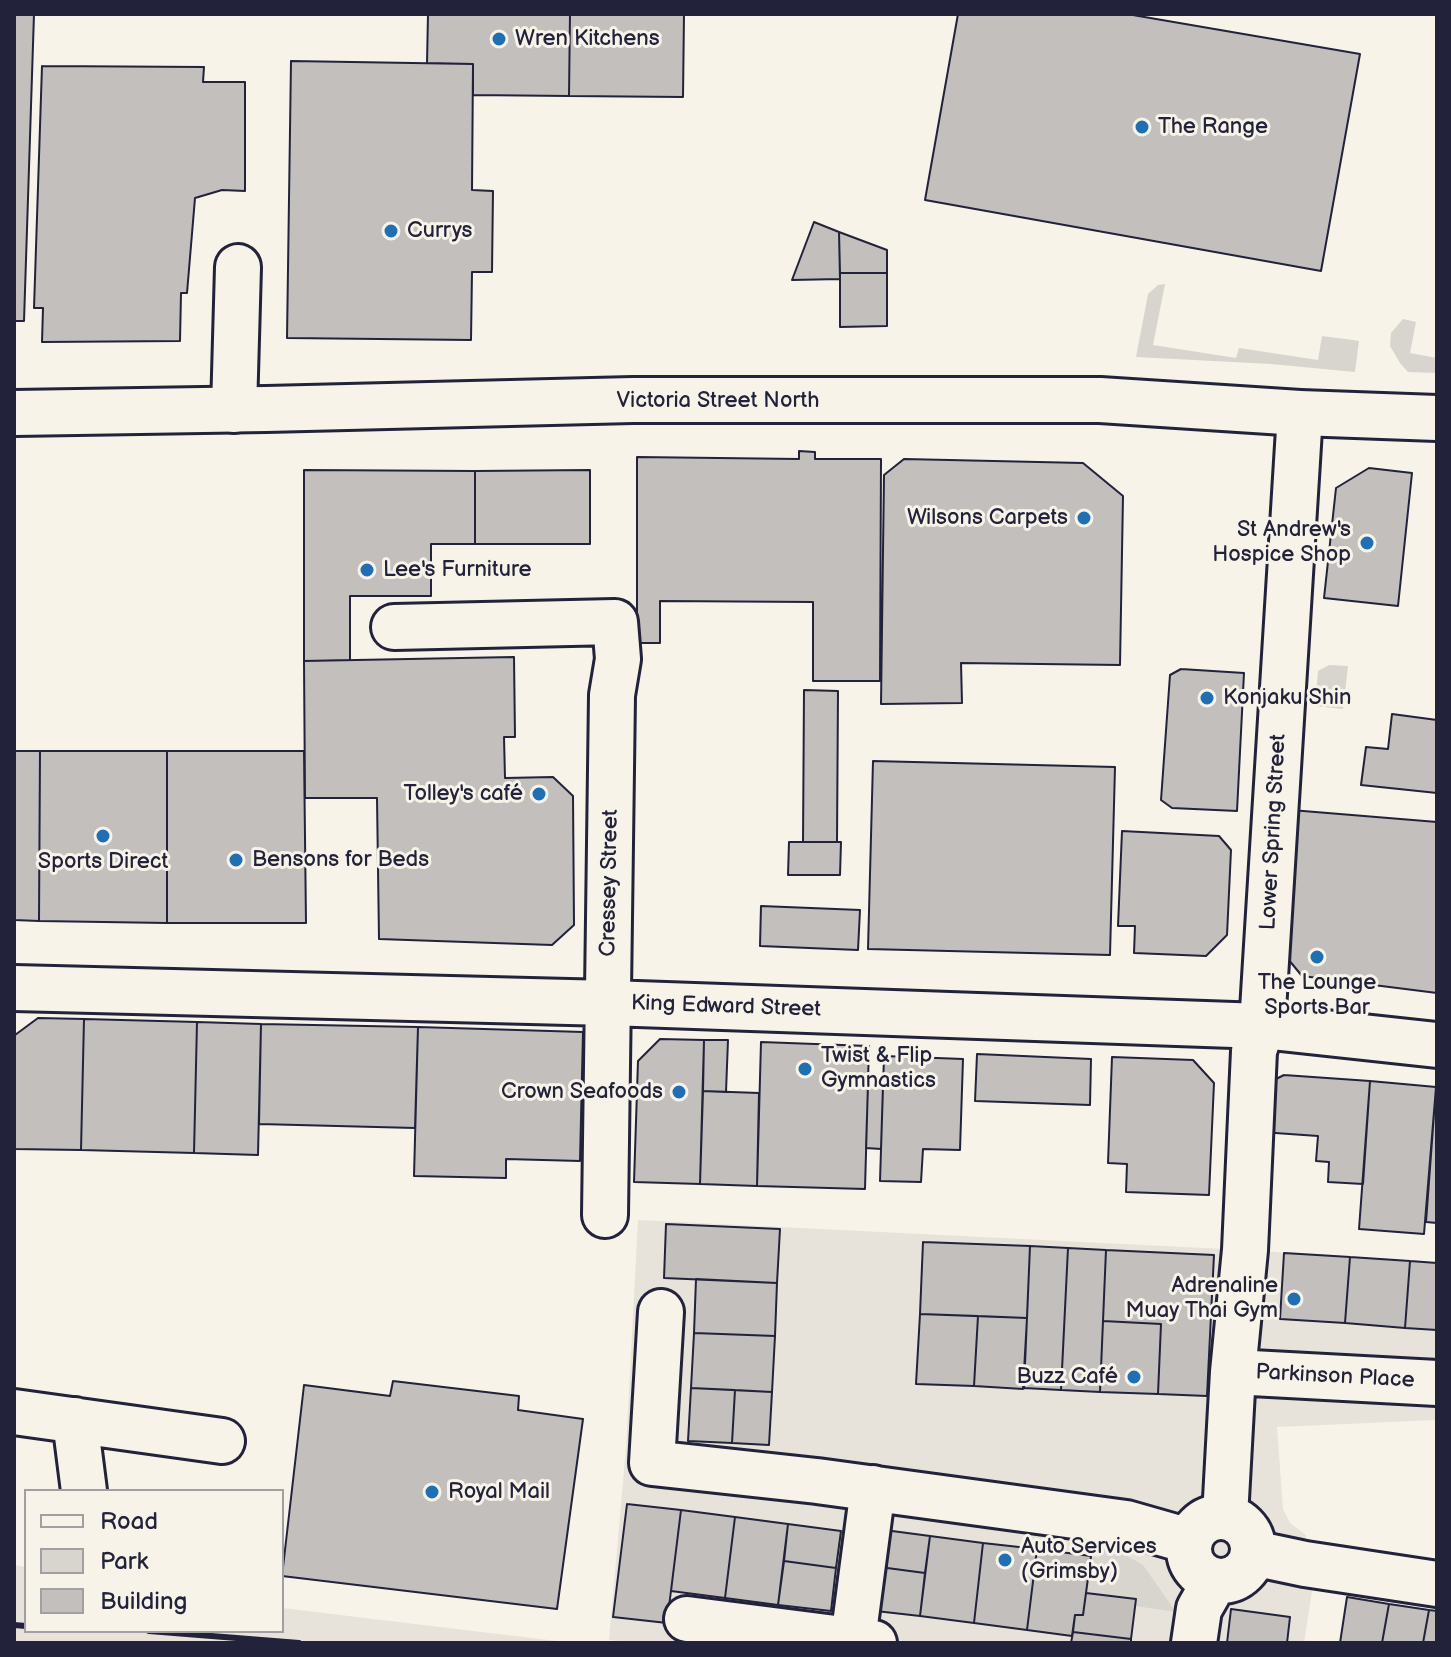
<!DOCTYPE html>
<html>
<head>
<meta charset="utf-8">
<style>
  body { margin:0 }
  #map { position:relative; width:1451px; height:1657px; overflow:hidden; background:#f7f3e8; font-family:"Balsamiq Sans",sans-serif }
  canvas { display:block }
  .frame { position:absolute; inset:0; border:16px solid #22223b; pointer-events:none }
  .legend { position:absolute; left:24px; top:1489px; width:260px; height:144px; box-sizing:border-box; background:#f7f3e8; border:2px solid #a29fa3; margin:0; padding:10px 14px; list-style:none; font-size:24px; color:#22223b }
  .legend li { display:flex; align-items:center; gap:16px; height:40px }
  .legend b { width:40px; border:2px solid #a29fa3 }
</style>
</head>
<body>
<div id="map">
<canvas width="1451" height="1657"></canvas>
<div class="frame"></div>
<ul class="legend">
<li><b style="height:10px;background:#f7f3e8"></b>Road</li>
<li><b style="height:22px;background:#d8d5cf"></b>Park</li>
<li><b style="height:22px;background:#c2bfbd"></b>Building</li>
</ul>
</div>
<script>
const c = document.querySelector('canvas').getContext('2d');
c.lineJoin = 'round';
function fill(path, color) { c.fillStyle = color; c.fill(path, 'evenodd'); }
const toPath = rows => new Path2D(rows.map(r => 'M' + r).join(''));
function stroke(path, color, width, dash) { c.strokeStyle = color; c.lineWidth = width; c.lineCap = dash ? 'butt' : 'round'; c.setLineDash(dash || []); c.stroke(path); }
function drawText(font, color, halo, rows, align = 'center') {
  c.font = font + ' "Balsamiq Sans",sans-serif'; c.lineWidth = 6; c.setLineDash([]); c.textBaseline = 'middle'; c.strokeStyle = halo; c.fillStyle = color; for (const [text, x, y, turn = 0] of rows) {
    c.save(); c.translate(x, y); c.rotate((+turn || 0) * Math.PI / 180); c.textAlign = isNaN(turn) ? turn : align; if (halo) c.strokeText(text, 0, 0); c.fillText(text, 0, 0); c.restore();
  }
}
const built = toPath([
  [638,1220,1245,1250,1437,1263,1437,1420,1277,1427,1283,1509,1290,1523,1306,1535,1299,1578,1312,1591,1304,1643,637,1643,609,1640,626,1448],
  [14,1565,26,1567,26,1631,282,1631,282,1608,573,1643,14,1643]
]);
const green = toPath([
  [1165,284,1153,345,1236,358,1239,348,1318,360,1322,336,1353,340,1359,341,1355,372,1271,364,1136,357,1148,294,1158,285],
  [1403,319,1416,322,1410,353,1437,358,1437,373,1408,372,1400,363,1390,346,1391,333],
  [1329,665,1348,666,1343,709,1315,706,1318,671],
  [1101,1549,1122,1553,1143,1565,1176,1612,1135,1606,1135,1599,1086,1593,1091,1556,1099,1558]
]);
const building = toPath([
  [14,14,34,14,24,321,14,321,14,14],
  [428,14,570,14,569,96,473,95,473,64,427,63,428,14],
  [570,14,684,14,683,97,569,96,570,14],
  [958,14,1127,14,1360,54,1321,271,925,200,958,14],
  [291,61,473,64,472,190,493,191,492,272,472,272,471,340,287,338,291,61],
  [42,66,204,67,203,82,245,82,245,191,222,190,195,198,187,293,181,293,180,341,42,342,43,308,34,308,42,66],
  [814,222,839,232,840,279,792,280,814,222],
  [839,232,887,250,887,273,840,273,839,232],
  [840,273,887,273,887,326,840,327,840,273],
  [799,451,815,452,815,459,881,459,880,681,813,681,813,602,660,601,660,643,637,643,637,457,799,459,799,451],
  [904,459,1083,463,1123,496,1120,665,961,663,962,703,881,704,884,475,904,459],
  [1369,468,1412,473,1398,606,1324,598,1336,488,1369,468],
  [304,470,475,471,475,544,431,544,431,596,350,596,350,660,304,661,304,470],
  [590,470,590,544,475,544,475,471,590,470],
  [514,657,515,737,504,737,505,778,553,777,573,796,574,925,552,945,379,939,377,798,305,798,304,661,514,657],
  [1181,669,1244,673,1237,811,1172,808,1161,800,1170,675,1181,669],
  [804,690,838,691,837,842,803,842,804,690],
  [1392,714,1437,720,1437,793,1361,785,1366,747,1388,749,1392,714],
  [14,751,40,751,39,921,14,920,14,751],
  [40,751,167,751,167,923,39,921,40,751],
  [167,751,304,751,306,923,167,923,167,751],
  [873,761,1115,767,1110,955,868,949,873,761],
  [1291,810,1437,822,1437,993,1302,976,1279,948,1291,810],
  [1122,831,1219,836,1231,850,1227,935,1206,956,1134,953,1135,926,1118,926,1122,831],
  [789,842,841,842,840,875,788,875,789,842],
  [761,906,860,910,858,950,760,946,761,906],
  [38,1018,84,1019,81,1150,14,1149,15,1035,38,1018],
  [84,1019,197,1022,194,1153,81,1150,84,1019],
  [197,1022,261,1024,258,1155,194,1153,197,1022],
  [261,1024,418,1027,415,1128,259,1124,261,1024],
  [418,1027,583,1032,580,1161,506,1159,506,1178,414,1176,418,1027],
  [660,1039,704,1040,700,1184,634,1182,638,1061,660,1039],
  [704,1040,728,1040,726,1092,703,1091,704,1040],
  [761,1042,869,1046,865,1189,757,1186,761,1042],
  [977,1054,1091,1059,1090,1105,975,1101,977,1054],
  [884,1056,963,1059,960,1150,923,1149,921,1182,880,1181,884,1056],
  [1112,1057,1193,1060,1214,1083,1209,1195,1126,1192,1127,1164,1108,1163,1112,1057],
  [1284,1075,1370,1081,1363,1184,1328,1182,1329,1162,1316,1161,1318,1136,1261,1132,1264,1085,1284,1075],
  [1370,1081,1436,1087,1424,1234,1359,1229,1370,1081],
  [868,1085,883,1085,881,1149,866,1148,868,1085],
  [1436,1087,1437,1087,1437,1223,1426,1222,1436,1087],
  [703,1091,759,1093,757,1186,700,1184,703,1091],
  [666,1224,780,1229,777,1283,664,1278,666,1224],
  [923,1242,1030,1246,1027,1318,920,1314,923,1242],
  [1030,1246,1068,1248,1061,1390,1024,1388,1030,1246],
  [1068,1248,1106,1250,1100,1392,1061,1390,1068,1248],
  [1106,1250,1214,1255,1207,1396,1158,1394,1161,1324,1103,1321,1106,1250],
  [1284,1253,1350,1257,1345,1323,1280,1319,1284,1253],
  [1350,1257,1410,1261,1405,1328,1345,1323,1350,1257],
  [1410,1261,1437,1263,1437,1330,1405,1328,1410,1261],
  [696,1279,777,1283,775,1336,694,1333,696,1279],
  [920,1314,978,1316,974,1386,916,1384,920,1314],
  [978,1316,1027,1318,1023,1389,974,1386,978,1316],
  [1103,1321,1161,1324,1158,1394,1100,1392,1103,1321],
  [694,1333,775,1336,772,1392,691,1388,694,1333],
  [393,1381,519,1396,518,1410,583,1419,557,1609,282,1576,304,1385,390,1396,393,1381],
  [691,1388,735,1390,732,1443,688,1441,691,1388],
  [735,1390,772,1392,769,1445,732,1443,735,1390],
  [627,1504,681,1510,667,1623,613,1617,627,1504],
  [681,1510,735,1517,725,1598,671,1591,681,1510],
  [735,1517,788,1524,778,1605,725,1598,735,1517],
  [788,1524,841,1531,836,1568,784,1561,788,1524],
  [877,1529,930,1536,925,1573,872,1566,877,1529],
  [930,1536,983,1543,974,1623,920,1616,930,1536],
  [983,1543,1037,1549,1027,1630,974,1623,983,1543],
  [1037,1549,1091,1556,1083,1615,1075,1615,1072,1636,1027,1630,1037,1549],
  [784,1561,836,1568,831,1611,778,1605,784,1561],
  [872,1566,925,1573,920,1616,867,1610,872,1566],
  [1086,1593,1136,1599,1131,1639,1073,1632,1075,1615,1083,1615,1086,1593],
  [1347,1597,1389,1604,1382,1643,1340,1643,1347,1597],
  [1389,1604,1429,1610,1423,1643,1382,1643,1389,1604],
  [1231,1609,1290,1617,1287,1643,1227,1643,1231,1609],
  [1429,1610,1437,1611,1437,1643,1423,1643,1429,1610],
  [1073,1632,1131,1639,1131,1643,1071,1643,1073,1632]
]);
const minor = toPath([
  [234,410,238,267],
  [394,627,615,622,618,659,612,695,605,1215],
  [14,988,609,1003,1262,1026,1437,1045],
  [661,1312,652,1463,817,1481,1126,1523,1189,1541],
  [1233,1372,1437,1383],
  [14,1412,222,1441],
  [75,1420,84,1491],
  '1189 1549a32 32 0 1 1 64 0a32 32 0 1 1-64 0Z',
  [1225,1517,1233,1372,1245,1250,1254,1051,1262,1026,1300,413],
  [1253,1553,1305,1564,1437,1584],
  [687,1619,874,1643],
  [853,1640,873,1488],
  [1194,1643,1199,1609,1215,1581]
]);
const highway = toPath([
  [14,413,266,409,633,400,1100,400,1300,413,1437,418]
]);
const rail = toPath([
  [14,1625,26,1626],
  [149,1631,299,1643]
]);
const markers = [
  [499,39,8,"#1f6fb2"],
  [1142,127,8,"#1f6fb2"],
  [391,231,8,"#1f6fb2"],
  [1084,518,8,"#1f6fb2"],
  [1367,543,8,"#1f6fb2"],
  [367,570,8,"#1f6fb2"],
  [1207,698,8,"#1f6fb2"],
  [539,794,8,"#1f6fb2"],
  [103,836,8,"#1f6fb2"],
  [236,860,8,"#1f6fb2"],
  [1317,957,8,"#1f6fb2"],
  [805,1069,8,"#1f6fb2"],
  [679,1092,8,"#1f6fb2"],
  [1294,1299,8,"#1f6fb2"],
  [1134,1377,8,"#1f6fb2"],
  [432,1492,8,"#1f6fb2"],
  [1005,1560,8,"#1f6fb2"]
];
const poiNames = [
  ["Wren Kitchens",515,39],
  ["The Range",1158,127],
  ["Currys",407,231],
  ["Wilsons Carpets",1068,518,"right"],
  ["St Andrew's",1351,530,"right"],
  ["Hospice Shop",1351,555,"right"],
  ["Lee's Furniture",383,570],
  ["Konjaku Shin",1223,698],
  ["Tolley's café",523,794,"right"],
  ["Bensons for Beds",252,860],
  ["Sports Direct",103,862,"center"],
  ["The Lounge",1317,983,"center"],
  ["Sports Bar",1317,1008,"center"],
  ["Twist & Flip",821,1056],
  ["Gymnastics",821,1081],
  ["Crown Seafoods",663,1092,"right"],
  ["Adrenaline",1278,1286,"right"],
  ["Muay Thai Gym",1278,1311,"right"],
  ["Buzz Café",1118,1377,"right"],
  ["Royal Mail",448,1492],
  ["Auto Services",1021,1547],
  ["(Grimsby)",1021,1572]
];
const streetNames = [
  ["Victoria Street North",718,401],
  ["Lower Spring Street",1274,832,-87],
  ["Cressey Street",610,883,-89],
  ["King Edward Street",726,1007,2],
  ["Parkinson Place",1335,1377,3]
];
fill(built, '#e7e3db');
fill(green, '#d8d5cf');
fill(building, '#c2bfbd');
stroke(building, '#22223b', 2);
stroke(minor, '#22223b', 50);
stroke(highway, '#22223b', 50);
stroke(minor, '#f7f3e8', 44);
stroke(highway, '#f7f3e8', 44);
stroke(rail, '#22223b', 6);
for (const [x, y, r, color] of markers) { const dot = new Path2D(); dot.arc(x, y, r, 0, 2 * Math.PI); c.fillStyle = color; c.fill(dot); stroke(dot, '#f7f3e8', 3); }
drawText('22px', '#22223b', '#f7f3e8', poiNames, 'left');
drawText('22px', '#22223b', '#f7f3e8', streetNames);
</script>
</body>
</html>
